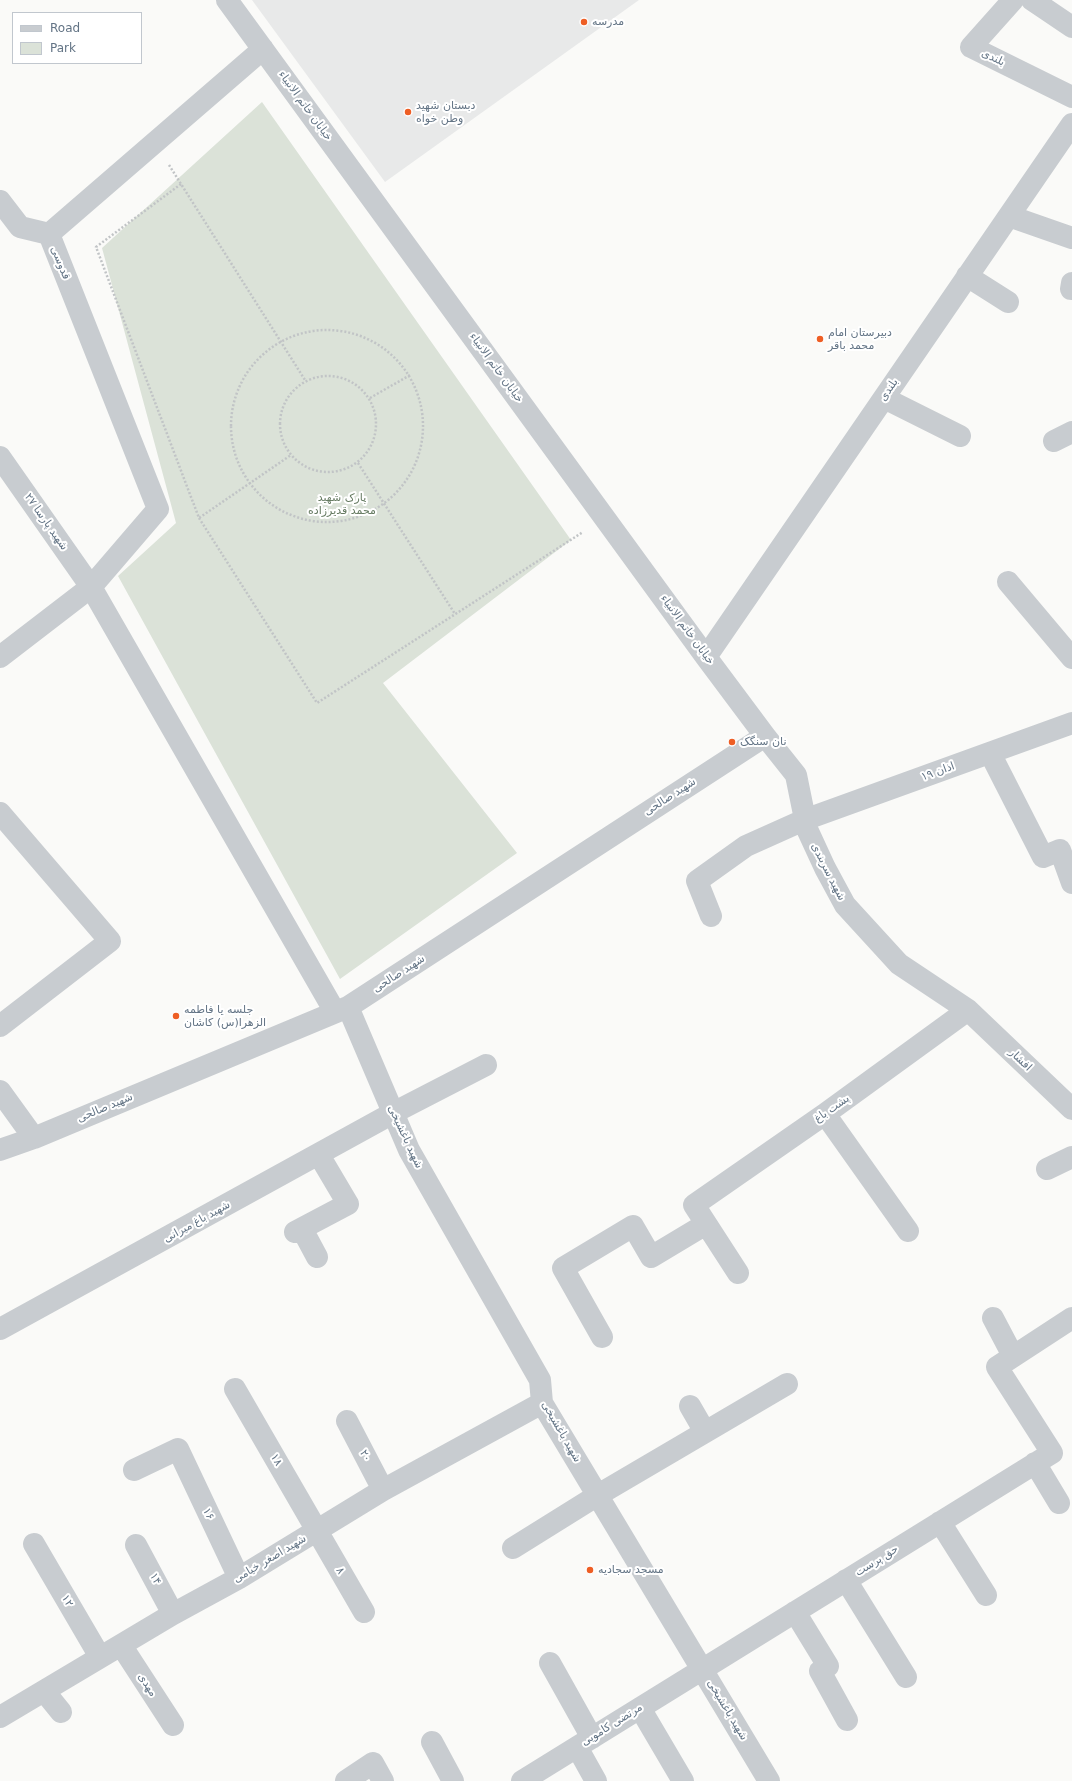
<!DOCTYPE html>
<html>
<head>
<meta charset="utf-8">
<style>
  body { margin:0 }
  #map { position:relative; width:1072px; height:1781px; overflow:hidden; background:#fafaf8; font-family:"DejaVu Sans",sans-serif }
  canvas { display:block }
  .legend { position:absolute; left:12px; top:12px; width:130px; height:52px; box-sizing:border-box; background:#fff; border:1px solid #c1c7ce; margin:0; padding:5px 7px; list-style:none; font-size:12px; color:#637485 }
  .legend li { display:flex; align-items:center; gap:8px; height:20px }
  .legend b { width:20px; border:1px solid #c1c7ce }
</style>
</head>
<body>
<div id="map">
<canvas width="1072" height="1781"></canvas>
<ul class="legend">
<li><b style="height:5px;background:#c8ccd0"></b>Road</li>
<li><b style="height:11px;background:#dbe2d8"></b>Park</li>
</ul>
</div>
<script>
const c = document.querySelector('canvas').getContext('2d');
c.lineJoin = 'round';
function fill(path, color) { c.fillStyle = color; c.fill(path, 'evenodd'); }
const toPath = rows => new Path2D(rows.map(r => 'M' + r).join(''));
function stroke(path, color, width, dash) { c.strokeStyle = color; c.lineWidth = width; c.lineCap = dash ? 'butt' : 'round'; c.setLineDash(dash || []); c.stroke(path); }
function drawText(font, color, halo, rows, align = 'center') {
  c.font = font + ' "DejaVu Sans","Noto Sans Arabic",sans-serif'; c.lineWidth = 4; c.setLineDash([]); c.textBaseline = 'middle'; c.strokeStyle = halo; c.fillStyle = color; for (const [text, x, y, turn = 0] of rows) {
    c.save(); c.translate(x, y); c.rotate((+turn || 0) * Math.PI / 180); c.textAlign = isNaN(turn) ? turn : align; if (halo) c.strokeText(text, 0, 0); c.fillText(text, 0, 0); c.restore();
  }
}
const built = toPath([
  [252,0,639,0,385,182]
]);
const green = toPath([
  [262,102,571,540,383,683,517,853,340,979,118,576,176,523,102,248]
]);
const path = toPath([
  [169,165,305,380],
  [181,184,96,247,199,518,291,455],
  '231 426a96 96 0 1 1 192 0a96 96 0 1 1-192 0Z',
  '280 424a48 48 0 1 1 96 0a48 48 0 1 1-96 0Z',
  [370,398,410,375],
  [358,463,455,614],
  [199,518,317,703,583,532]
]);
const minor = toPath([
  [227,0,706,657,765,736,796,775,807,829,825,868,845,905,899,964,968,1010,1072,1109],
  [1013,0,971,47,1072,97],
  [1032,0,1072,27],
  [0,201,20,227,49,234],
  [1009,216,1072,238],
  [49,234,158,509,91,587,335,1012],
  [49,234,263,49],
  [967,276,1008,302],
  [1071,289,1072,283],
  [884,398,960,436],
  [1054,441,1072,432],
  [0,457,91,587,0,657],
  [1008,582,1072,658],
  [706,657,1072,124],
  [990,753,1043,857,1060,850,1072,883],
  [0,813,110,941,0,1026],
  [711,916,697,881,746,846,804,820,1072,723],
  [348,1007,409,1150,540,1380,542,1403,769,1781],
  [0,1091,34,1138],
  [825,1114,908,1231],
  [0,1150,34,1138,348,1007,765,736],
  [1047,1169,1072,1157],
  [302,1229,317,1257],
  [295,1232,348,1204,319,1155],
  [738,1273,694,1205,825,1114,968,1010],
  [993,1318,1013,1356],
  [0,1329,393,1113,486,1065],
  [602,1337,563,1268,633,1226,651,1257,706,1224],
  [235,1389,364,1612],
  [690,1406,705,1432],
  [347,1421,383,1490],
  [1035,1463,1059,1503],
  [134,1470,178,1449,239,1578],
  [940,1522,986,1595],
  [34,1544,100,1657],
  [136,1545,173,1614],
  [513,1548,598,1495,787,1384],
  [846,1580,906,1677],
  [795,1612,828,1666,820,1671,847,1720],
  [121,1645,173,1725],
  [550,1663,592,1738],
  [44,1691,61,1712],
  [640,1708,683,1781],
  [0,1717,173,1614,239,1578,383,1490,542,1403],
  [432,1742,453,1781],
  [577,1747,596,1781],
  [346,1781,373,1763,383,1781],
  [522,1781,1052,1453,997,1367,1072,1318]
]);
const markers = [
  [584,22,4,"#ee5e24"],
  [408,112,4,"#ee5e24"],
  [820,339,4,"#ee5e24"],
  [732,742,4,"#ee5e24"],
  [176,1016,4,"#ee5e24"],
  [590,1570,4,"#ee5e24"]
];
const poiNames = [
  ["مدرسه",592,22],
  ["دبستان شهید",416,106],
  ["وطن خواه",416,119],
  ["دبیرستان امام",828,333],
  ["محمد باقر",828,346],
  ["نان سنگک",740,742],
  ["جلسه یا فاطمه",184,1010],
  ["الزهرا(س) کاشان",184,1023],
  ["مسجد سجادیه",598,1570]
];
const streetNames = [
  ["بلندی",993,58,26],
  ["خیابان خاتم الانبیاء",305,106,54],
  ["قدوسی",60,263,68],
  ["خیابان خاتم الانبیاء",496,368,54],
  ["بلندی",889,390,-56],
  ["شهید پارسا ۲۷",46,522,55],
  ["خیابان خاتم الانبیاء",687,630,54],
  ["اذان ۱۹",938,772,-20],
  ["شهید صالحی",670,797,-33],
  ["شهید سربندی",828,872,63],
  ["شهید صالحی",399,974,-33],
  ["افشار",1020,1060,44],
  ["شهید صالحی",105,1108,-23],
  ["پشت باغ",832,1109,-35],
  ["شهید باغشیخی",405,1137,65],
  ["شهید باغ میرانی",197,1222,-29],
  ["شهید باغشیخی",561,1432,60],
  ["۲۰",365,1456,62],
  ["۱۸",276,1460,60],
  ["۱۶",208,1514,64],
  ["شهید اصغر خیامی",270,1559,-31],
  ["حق پرست",877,1561,-32],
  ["۸",340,1571,60],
  ["۱۴",155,1579,62],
  ["۱۲",67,1601,60],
  ["مهدی",147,1685,57],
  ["شهید باغشیخی",727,1710,59],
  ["مرتضی کامویی",612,1725,-32]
];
const parkNames = [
  ["پارک شهید",342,498],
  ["محمد قدیرزاده",342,511]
];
fill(built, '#e8e9e9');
fill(green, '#dbe2d8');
stroke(path, '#c1c4c6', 2.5, [2, 2]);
stroke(minor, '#c8ccd0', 22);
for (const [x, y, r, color] of markers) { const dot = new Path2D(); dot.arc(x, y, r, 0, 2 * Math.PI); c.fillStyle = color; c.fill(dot); stroke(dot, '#fff', 1.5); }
drawText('11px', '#637485', '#fff', poiNames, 'left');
drawText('11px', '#637485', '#fff', streetNames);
drawText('11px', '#667b62', '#fff', parkNames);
</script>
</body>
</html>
